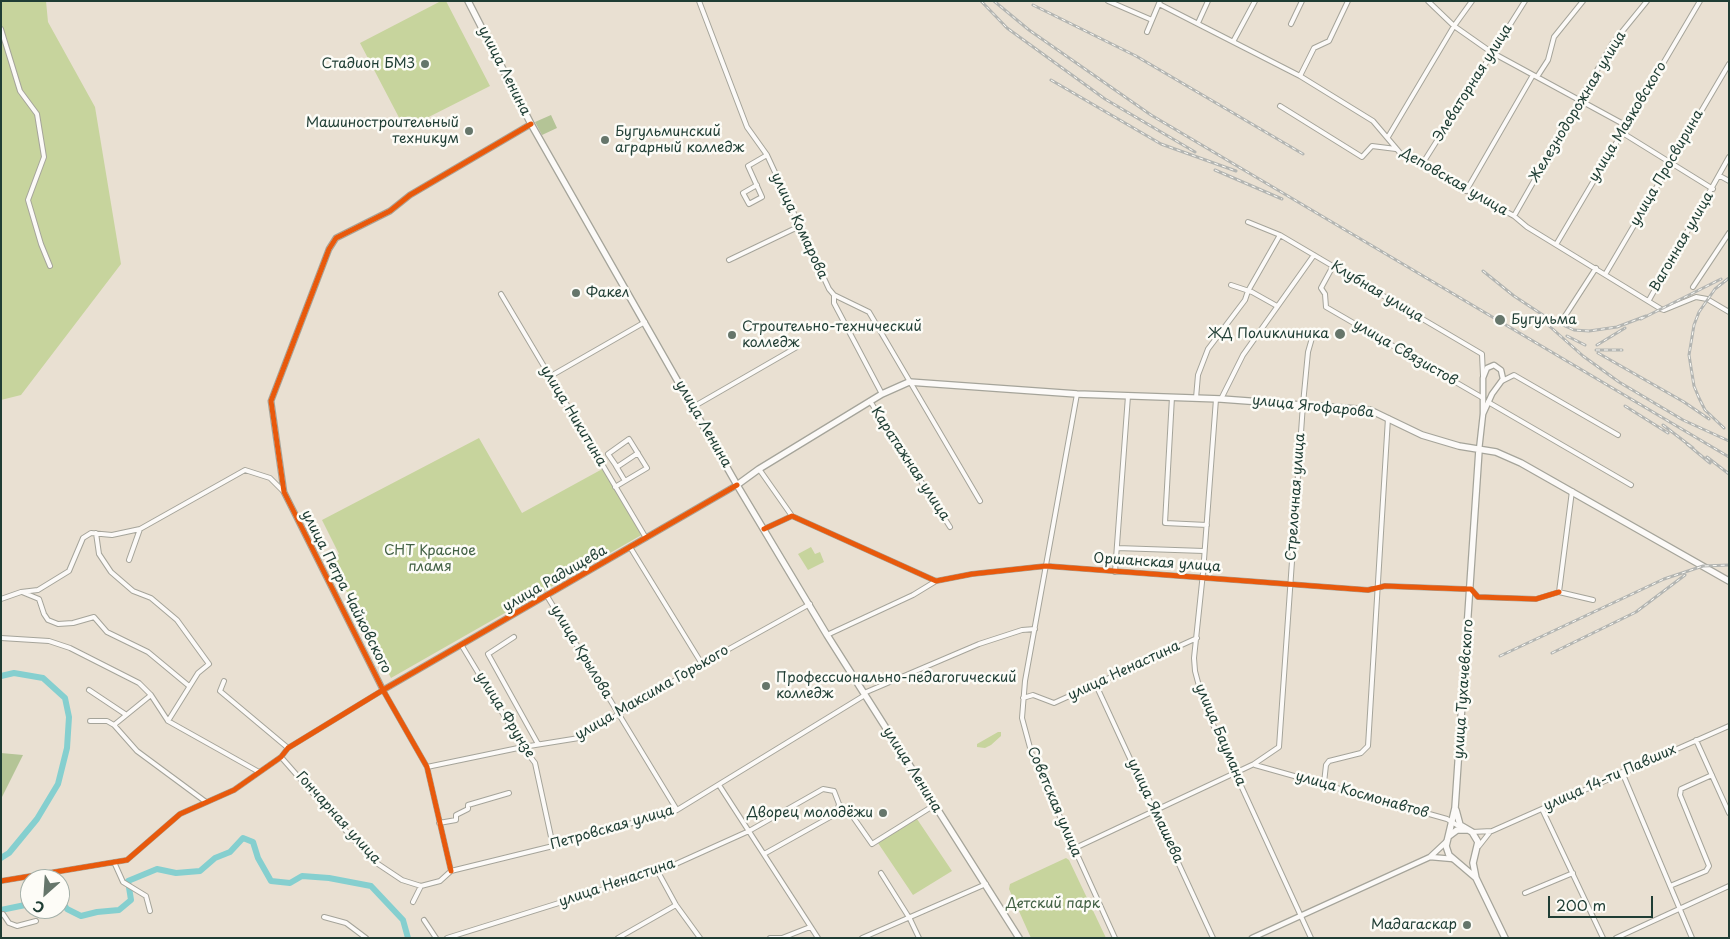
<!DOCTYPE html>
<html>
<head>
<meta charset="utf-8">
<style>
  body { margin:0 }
  #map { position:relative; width:1730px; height:939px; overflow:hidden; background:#e9e0d2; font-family:"Playpen Sans",sans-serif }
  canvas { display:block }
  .frame { position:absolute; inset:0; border:2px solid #1f3d34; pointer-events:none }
  .north { position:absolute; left:20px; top:869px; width:50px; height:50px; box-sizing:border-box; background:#fdfcf7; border:1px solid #a4b0a9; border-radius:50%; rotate:206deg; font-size:14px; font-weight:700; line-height:20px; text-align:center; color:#1f3d34 }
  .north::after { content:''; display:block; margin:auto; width:18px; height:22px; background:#66766b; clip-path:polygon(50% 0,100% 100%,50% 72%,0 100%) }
  .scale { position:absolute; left:1548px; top:896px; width:105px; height:22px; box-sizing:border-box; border:2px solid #1f3d34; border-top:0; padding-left:6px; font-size:15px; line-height:18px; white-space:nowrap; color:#1f3d34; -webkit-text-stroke:4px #fdfcf7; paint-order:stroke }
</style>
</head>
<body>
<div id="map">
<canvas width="1730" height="939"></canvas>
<div class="frame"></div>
<div class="north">С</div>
<div class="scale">200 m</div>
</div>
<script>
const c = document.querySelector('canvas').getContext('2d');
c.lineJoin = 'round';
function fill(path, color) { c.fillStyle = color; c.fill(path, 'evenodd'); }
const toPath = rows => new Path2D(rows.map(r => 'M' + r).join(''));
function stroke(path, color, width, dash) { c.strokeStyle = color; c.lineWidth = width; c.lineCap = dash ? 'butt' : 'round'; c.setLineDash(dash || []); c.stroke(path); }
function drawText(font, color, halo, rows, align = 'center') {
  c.font = font + ' "Playpen Sans",sans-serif'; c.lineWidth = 5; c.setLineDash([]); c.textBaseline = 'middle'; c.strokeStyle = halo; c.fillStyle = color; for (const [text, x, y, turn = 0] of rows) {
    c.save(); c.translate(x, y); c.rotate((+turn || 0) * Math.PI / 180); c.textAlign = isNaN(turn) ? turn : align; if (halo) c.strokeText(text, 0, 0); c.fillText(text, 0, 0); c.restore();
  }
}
const green = toPath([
  [1,1,46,1,48,22,95,107,121,264,21,395,1,400],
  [441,1,446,1,490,86,405,129,360,43],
  [479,438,522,513,606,467,645,533,391,678,330,559,339,554,322,520],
  [811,547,815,554,820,552,824,562,808,570,798,554],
  [998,732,1001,732,1001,736,991,745,985,748,977,747,977,744],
  [917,819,952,871,913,895,878,843],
  [1066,858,1069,860,1106,938,1031,938,1009,889,1010,884]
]);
const forest = toPath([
  [551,115,557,128,542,135,535,122],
  [1,753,23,755,1,799]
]);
const river = toPath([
  [1,676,14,673,43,678,65,698,69,717,67,748,58,784,37,819,9,853,1,858],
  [60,898,67,909,81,916,97,912,119,910,131,900,128,881,157,869,176,873,200,871,215,858,230,852,243,838,253,842,258,858,271,881,290,883,302,876,329,878,371,886,403,920,408,938],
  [1,910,30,904]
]);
const minor = toPath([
  [699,1,747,127,767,155,829,289,834,295,869,312,980,501],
  [1108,1,1152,20],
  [1428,1,1454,26,1491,52,1627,126],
  [1159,4,1300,76,1373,121,1401,154,1514,216,1527,227,1661,309,1664,310,1696,297,1707,299,1729,312],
  [1198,23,1208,1],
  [1291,24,1302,1],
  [1,29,20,91,37,114,44,157,28,200,41,244,50,266],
  [1147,32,1160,1],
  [1234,40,1255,1],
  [1300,76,1314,48,1329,41,1348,1],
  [1537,77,1548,60,1554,37,1583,1],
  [1280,106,1362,157,1372,146,1396,149],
  [1621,132,1713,189],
  [1388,137,1454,26,1472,1],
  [1421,166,1525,1],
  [1720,176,1729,181],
  [757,185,743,193,749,204,762,197,748,166,767,155],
  [1466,191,1533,75],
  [1514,216,1612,44,1647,1],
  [1248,222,1280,235,1482,354,1483,376],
  [1557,243,1700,1],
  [729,260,800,226],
  [1333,266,1321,288,1325,294,1326,307,1483,398],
  [1606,273,1729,64],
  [1231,285,1252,292,1277,306],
  [1693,287,1729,233],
  [501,294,646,538],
  [834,295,834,303,882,394],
  [1649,300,1729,157],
  [1565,316,1596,268],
  [549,377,645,322],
  [1502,381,1514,375,1618,435],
  [1077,394,1025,681,1022,718,1032,755,1115,938],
  [1172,397,1165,523,1207,525],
  [1196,398,1198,375,1208,349,1245,300,1248,291,1280,235],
  [1216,399,1203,573,1194,658,1195,671,1204,705,1311,938],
  [1221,399,1243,355,1314,255],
  [870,401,950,527],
  [1488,402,1631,485],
  [693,407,797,347],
  [759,469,792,516],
  [625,481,647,468,629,439,608,454,617,467,638,453],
  [615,487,625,481,616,466],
  [764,529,792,516,936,581,972,574,1046,566,1368,590,1385,586,1464,589,1471,589,1478,597,1536,599,1559,592],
  [96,533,99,554,111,572,133,591,151,598,177,620,209,664,198,673,168,721],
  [630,547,702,664],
  [1117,548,1204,551],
  [129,560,140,529],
  [1115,572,1128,396],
  [22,592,39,599,44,614,48,620,58,624,73,623,94,617,107,632,148,652,189,686],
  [1559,592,1572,491],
  [1559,592,1593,600],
  [547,596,677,810],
  [1,599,21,592,38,590,69,571,83,538,91,533,112,535,140,529,245,470,270,478,284,492],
  [827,635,913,595,936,581],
  [514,637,488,654,538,744],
  [1,638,49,641,70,648,139,683,151,695,168,721,259,772],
  [462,646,523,747,535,763,553,846],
  [224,681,220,691,288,748],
  [1096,685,1213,938],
  [89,690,125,714],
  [864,693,979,644,1022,630,1035,629],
  [1023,698,1033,695,1054,703,1197,638],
  [90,721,107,721,114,725,137,751,206,802],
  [114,725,151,695],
  [1696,740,1729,813],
  [281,757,354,840,378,864,402,880,421,886,440,881,451,871,553,846,677,810,865,695],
  [1255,765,1447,819,1460,827],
  [427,767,523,747,579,738,702,664,810,604],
  [1622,772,1692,938],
  [1324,783,1326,765,1329,761,1361,753,1368,746,1388,418],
  [719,785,818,938],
  [1542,809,1603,938],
  [439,823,456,820,456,815,468,809,468,805,509,793],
  [1472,832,1492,831,1729,726],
  [1479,846,1490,832],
  [1073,849,1254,764,1279,747,1303,404,1308,352,1312,338],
  [764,854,832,816,837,812,839,804],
  [114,862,123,882,146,896,150,911],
  [658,872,676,905,700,938],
  [881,873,910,919,919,938],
  [1,881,127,860,180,814,234,790,281,757,288,748,383,690,427,767,451,871],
  [1670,886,1706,871,1709,866,1680,795,1681,789,1712,775],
  [1525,893,1573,873],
  [413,902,421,886],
  [1,915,3,914,9,923,17,926,36,921],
  [324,917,346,923,366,938],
  [424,920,436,938],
  [447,938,658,872,749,831,823,789,834,791,839,804,851,814,872,844,933,806],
  [618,938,676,905],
  [770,938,782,938,810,927],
  [862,938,986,884],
  [1616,938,1729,886]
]);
const tertiary = toPath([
  [531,124,410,195,390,211,336,238,329,249,271,401,284,492,383,690,737,485],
  [1479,450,1483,414,1483,378,1487,368,1494,365,1501,370,1503,379,1492,394,1483,414],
  [1430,857,1453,859],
  [1252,938,1430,857,1446,842]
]);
const primary = toPath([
  [468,1,531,124,737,485,827,635,1019,938],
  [737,485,759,469,882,394,909,382,1077,394,1221,399,1370,410,1422,435,1459,446,1496,452,1521,463,1729,581],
  [1456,810,1460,825,1472,832,1478,842,1473,863,1476,878,1505,938],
  [1449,836,1457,830,1467,830],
  [1476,878,1449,855,1446,846,1455,808,1479,450]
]);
const rail = toPath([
  [981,1,1007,28,1105,99,1195,152],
  [994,1,1029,30,1151,115,1729,457],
  [1033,5,1136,56,1303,154],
  [1051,80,1161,144,1236,171],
  [1215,170,1282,199],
  [1483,271,1514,296,1549,319,1574,330,1589,331,1617,327,1646,316],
  [1641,319,1721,279],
  [1547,324,1583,356,1619,382,1683,420,1729,441],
  [1567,336,1585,345],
  [1597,345,1625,328],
  [1596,350,1622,350],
  [1598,353,1684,402,1709,419],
  [1625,406,1668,433],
  [1663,425,1693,448],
  [1724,428,1705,410,1699,398,1694,386,1689,355,1694,325,1699,312,1715,289,1729,278],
  [1687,444,1710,463],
  [1707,457,1729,474],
  [1552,653,1636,612,1685,575],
  [1500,656,1664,579,1703,566,1729,565]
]);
const cycleway = toPath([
  [764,529,792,516,936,581,972,574,1046,566,1368,590,1385,586,1464,589,1471,589,1478,597,1536,599,1559,592],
  [451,871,427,767,383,690,284,492,271,401,329,249,336,238,390,211,410,195,531,124],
  [1,881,127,860,180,814,234,790,281,757,288,748,383,690,737,485]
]);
const markers = [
  [425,64,5,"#66766b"],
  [469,131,5,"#66766b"],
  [605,140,5,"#66766b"],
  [576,293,5,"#66766b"],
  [1500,320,6,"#66766b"],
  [1340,334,6,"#66766b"],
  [732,335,5,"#66766b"],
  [766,686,5,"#66766b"],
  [883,813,5,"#66766b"],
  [1467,925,5,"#66766b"]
];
const poiNames = [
  ["Стадион БМЗ",415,64],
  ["Машиностроительный",459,123],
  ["техникум",459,139],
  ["Бугульминский",615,132,"left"],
  ["аграрный колледж",615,148,"left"],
  ["Факел",586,293,"left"],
  ["Бугульма",1511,320,"left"],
  ["Строительно-технический",742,327,"left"],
  ["колледж",742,343,"left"],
  ["ЖД Поликлиника",1329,334],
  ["Профессионально-педагогический",776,678,"left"],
  ["колледж",776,694,"left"],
  ["Дворец молодёжи",873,813],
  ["Мадагаскар",1457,925]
];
const streetNames = [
  ["улица Ленина",504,71,63],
  ["Элеваторная улица",1473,83,-58],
  ["Железнодорожная улица",1578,107,-59],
  ["улица Маяковского",1628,122,-59],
  ["улица Просвирина",1667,168,-60],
  ["Деповская улица",1454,182,30],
  ["улица Комарова",799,226,65],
  ["Вагонная улица",1682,242,-60],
  ["Клубная улица",1377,292,31],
  ["улица Связистов",1405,353,30],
  ["улица Ягофарова",1313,407,6],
  ["улица Никитина",573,416,59],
  ["улица Ленина",703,424,60],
  ["Каратажная улица",910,464,57],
  ["Стрелочная улица",1296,497,-86],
  ["Оршанская улица",1157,563,4],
  ["улица Радищева",555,579,-30],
  ["улица Петра Чайковского",346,592,63],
  ["улица Крылова",581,652,59],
  ["улица Ненастина",1124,671,-25],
  ["улица Тухачевского",1464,689,-86],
  ["улица Максима Горького",652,693,-30],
  ["улица Фрунзе",505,715,58],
  ["улица Баумана",1220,735,67],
  ["улица Ленина",912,770,58],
  ["улица 14-ти Павших",1610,778,-24],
  ["улица Космонавтов",1362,795,16],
  ["Советская улица",1054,802,67],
  ["улица Ямашева",1155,811,65],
  ["Гончарная улица",338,818,48],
  ["Петровская улица",612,828,-16],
  ["улица Ненастина",617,883,-19]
];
const parkNames = [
  ["СНТ Красное",430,551],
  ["пламя",430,567],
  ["Детский парк",1053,904]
];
fill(green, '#c7d49d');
fill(forest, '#b4c496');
stroke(river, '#85cfcf', 6);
stroke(minor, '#a5a49a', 6);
stroke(tertiary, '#a5a49a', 7);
stroke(primary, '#a5a49a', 8);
stroke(minor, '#fcfaf8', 4);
stroke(tertiary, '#fcfaf8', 4.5);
stroke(primary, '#fcfaf8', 5.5);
stroke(rail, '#b3b5b2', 3);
stroke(rail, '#fdfcf7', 1, [4]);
stroke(cycleway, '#e8590c', 5);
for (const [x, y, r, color] of markers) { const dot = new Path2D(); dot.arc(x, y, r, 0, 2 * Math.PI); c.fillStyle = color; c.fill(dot); stroke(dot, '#fdfcf7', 2); }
drawText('14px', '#1f3d34', '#fdfcf7', poiNames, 'right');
drawText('14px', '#1f3d34', '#fdfcf7', streetNames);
drawText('14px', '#426044', '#fdfcf7', parkNames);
</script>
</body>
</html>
